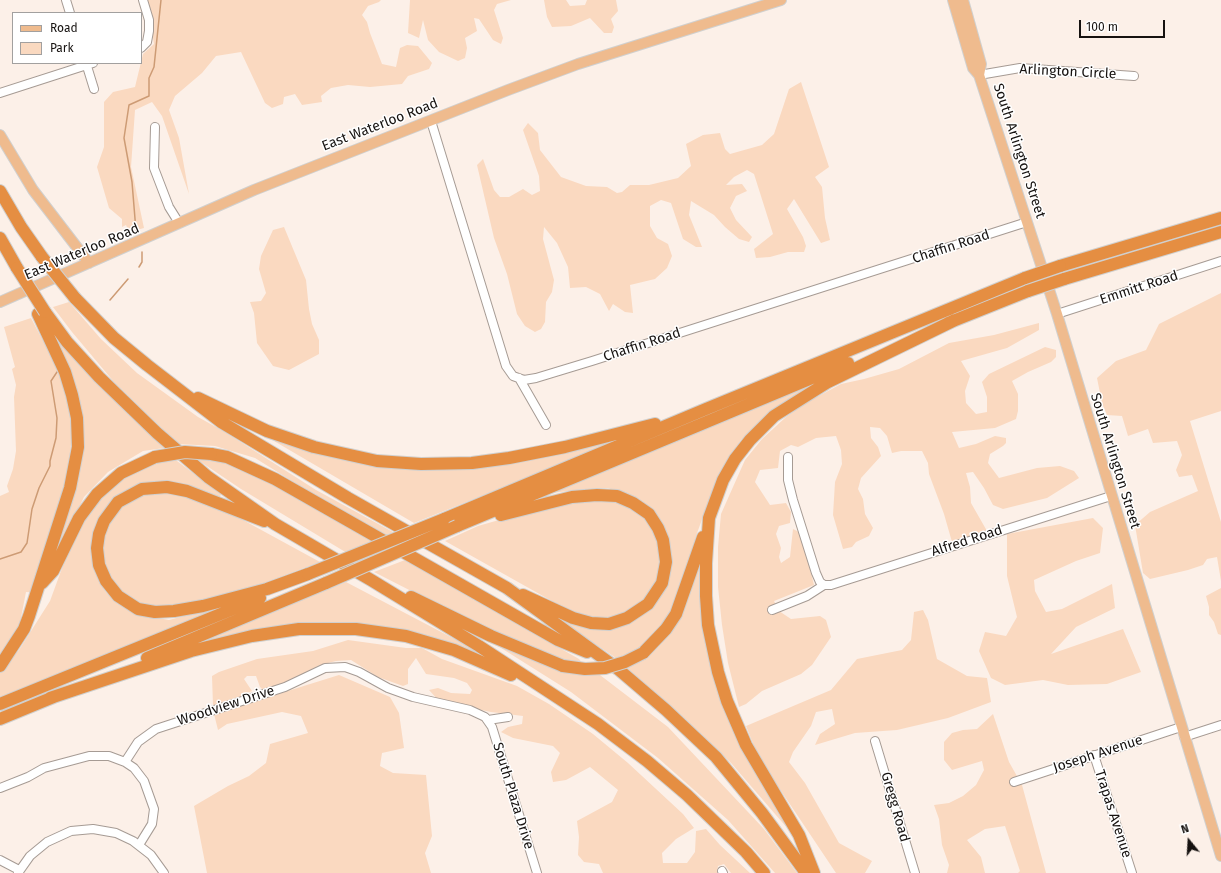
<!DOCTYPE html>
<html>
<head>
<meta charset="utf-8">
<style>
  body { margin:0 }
  #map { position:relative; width:1221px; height:873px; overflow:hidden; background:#fcf0e8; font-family:"Fira Sans",sans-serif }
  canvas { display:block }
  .legend { position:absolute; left:12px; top:12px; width:130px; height:52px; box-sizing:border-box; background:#fff; border:1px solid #a2a09f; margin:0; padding:5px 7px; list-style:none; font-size:12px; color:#161210 }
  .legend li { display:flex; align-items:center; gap:8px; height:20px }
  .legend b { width:20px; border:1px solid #a2a09f }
  .north { position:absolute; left:1169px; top:821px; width:40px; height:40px; -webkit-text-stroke:3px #fff; paint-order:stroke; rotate:342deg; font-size:11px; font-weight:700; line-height:16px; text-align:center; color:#161210 }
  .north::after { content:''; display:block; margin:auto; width:14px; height:18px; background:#161210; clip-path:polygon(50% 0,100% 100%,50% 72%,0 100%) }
  .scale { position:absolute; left:1079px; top:20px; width:86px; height:18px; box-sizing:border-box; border:2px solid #161210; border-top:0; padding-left:5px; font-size:12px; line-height:14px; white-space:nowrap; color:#161210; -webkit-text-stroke:3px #fff; paint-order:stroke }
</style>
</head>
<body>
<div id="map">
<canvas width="1221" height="873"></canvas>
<ul class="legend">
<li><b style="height:5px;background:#efbb8e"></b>Road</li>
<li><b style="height:11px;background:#fad9c0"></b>Park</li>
</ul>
<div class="north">N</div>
<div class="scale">100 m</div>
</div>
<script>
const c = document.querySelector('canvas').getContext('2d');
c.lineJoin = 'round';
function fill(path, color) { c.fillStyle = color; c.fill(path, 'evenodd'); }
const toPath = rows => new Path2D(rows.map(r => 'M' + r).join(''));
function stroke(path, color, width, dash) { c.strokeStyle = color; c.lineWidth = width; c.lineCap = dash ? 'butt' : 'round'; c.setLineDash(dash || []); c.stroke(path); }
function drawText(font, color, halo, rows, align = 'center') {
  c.font = font + ' "Fira Sans",sans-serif'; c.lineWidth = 3; c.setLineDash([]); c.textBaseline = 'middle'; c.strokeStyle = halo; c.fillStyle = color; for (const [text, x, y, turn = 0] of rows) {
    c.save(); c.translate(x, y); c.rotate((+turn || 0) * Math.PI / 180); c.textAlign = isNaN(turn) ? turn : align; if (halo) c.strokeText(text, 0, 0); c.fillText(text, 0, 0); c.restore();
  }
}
const green = toPath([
  [147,0,381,0,379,2,368,6,362,15,367,22,370,33,382,64,396,67,400,48,407,45,418,46,432,63,429,69,408,76,402,84,370,87,348,85,331,88,321,96,322,102,302,105,295,94,284,97,283,104,272,108,265,103,241,52,216,56,202,73,175,96,169,110,179,138,189,194,162,116,152,102,135,110,131,167,144,228,129,232,126,225,122,227,122,219,109,208,97,167,104,147,104,102,113,92,135,87,143,54,154,44],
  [410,0,511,0,497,4,494,10,503,38,501,44,493,40,479,19,474,18,477,31,465,38,467,48,465,58,458,61,439,52,428,40,423,20,419,38,408,33],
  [544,0,566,0,570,6,585,5,587,0,616,0,618,11,611,19,614,27,612,33,604,33,590,18,571,26,552,27,547,17],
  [801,82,829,167,815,177,822,187,825,218,830,240,821,243,794,199,787,209,803,237,806,246,804,252,788,252,770,257,756,258,754,249,773,234,754,174,747,170,734,177,726,185,742,184,747,191,736,196,730,208,736,220,752,237,749,242,739,239,725,227,714,215,691,201,689,215,702,247,696,247,683,239,671,203,661,200,650,206,650,226,657,238,668,244,672,256,667,268,655,279,630,285,633,313,625,312,613,304,609,311,600,294,586,287,570,288,568,267,557,243,544,227,543,239,554,280,552,292,546,302,545,322,541,329,535,332,525,326,517,314,507,274,494,238,477,165,483,159,494,190,500,197,509,197,523,189,532,195,540,191,539,176,523,130,528,123,538,133,540,150,561,177,586,186,607,187,617,193,622,192,630,185,649,185,678,178,691,166,686,144,703,135,720,133,725,149,730,154,762,145,774,134,789,89],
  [284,227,306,280,309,309,312,324,319,340,319,354,289,370,273,366,257,343,254,313,250,302,261,301,266,293,259,269,261,256,273,230],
  [1221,293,1221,411,1190,421,1221,522,1221,581,1217,557,1207,559,1203,565,1188,570,1150,579,1143,573,1135,525,1150,512,1198,491,1192,475,1179,477,1176,470,1182,455,1177,441,1153,443,1148,429,1128,436,1122,416,1107,415,1102,403,1097,378,1116,361,1146,350,1159,324],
  [69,302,101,339,137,373,198,417,225,432,316,490,393,532,382,537,255,458,215,446,178,444,114,382,72,332,53,307],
  [31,318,62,377,70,411,72,432,69,470,40,593,26,592,18,633,0,654,0,496,9,492,7,486,13,469,16,451,14,397,16,385,12,369,15,367,4,327],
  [1039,323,1039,330,1007,348,961,361,970,376,965,391,966,403,976,414,987,412,987,397,982,382,989,374,1045,347,1056,350,1056,357,1051,362,1028,372,1012,381,1018,394,1018,411,1016,419,995,428,952,432,959,448,976,444,995,436,1006,438,1006,443,1003,446,990,454,988,463,999,478,1037,468,1060,466,1074,471,1079,478,1047,498,1003,509,993,505,984,488,973,472,966,473,970,487,971,503,987,531,952,542,944,514,929,474,928,463,922,451,901,451,892,453,887,436,880,428,870,427,871,438,878,447,881,456,861,478,858,489,863,499,865,514,873,528,869,536,856,542,852,547,843,549,833,515,835,482,842,464,841,450,836,436,816,438,798,447,791,445,780,451,778,468,760,470,755,482,770,505,786,503,791,512,790,523,779,526,776,534,781,548,779,557,781,563,790,557,793,529,801,533,814,585,774,601,779,611,791,619,820,616,826,620,831,637,812,665,801,674,762,691,746,704,739,707,728,663,722,625,718,587,718,547,721,514,745,460,762,439,786,417,804,404,841,384,864,379,899,369,949,343,994,335],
  [59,336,164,448,143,451,108,472,84,497,63,540,58,538,81,448,51,337],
  [809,384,811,388,741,440,721,473,709,500,696,536,689,568,669,620,656,637,636,651,616,658,551,614,622,623,666,578,663,532,625,494,608,488,586,489,551,493],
  [636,434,414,523,274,441,278,439,333,458,422,467],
  [192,456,230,461,354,530,372,542,347,553,241,489],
  [173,458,221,494,220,497,170,484,115,502,93,559,98,579,106,592,117,603,135,614,169,620,230,604,0,702,0,672,19,650,50,601,79,522,117,479,153,461],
  [164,492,190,495,221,508,320,562,231,596,169,609,134,604,116,591,104,570,102,537,111,517,123,505,142,493],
  [610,498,640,511,655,528,663,553,660,582,644,604,610,619,584,619,445,541,478,526,541,508,588,499],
  [1093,518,1103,528,1100,553,1076,561,1034,580,1035,591,1046,612,1062,609,1112,584,1115,608,1076,627,1051,654,1123,629,1141,672,1107,684,1068,685,1043,680,1005,685,991,678,979,651,985,632,1006,636,1017,617,1007,576,1007,534],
  [700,553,712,663,791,828,788,829,731,763,683,717,627,668,658,647,675,627,680,616],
  [405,560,579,659,583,664,556,659,511,642,374,572],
  [346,582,485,655,488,661,424,639,314,626,164,654],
  [1221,588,1221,635,1218,634,1214,622,1209,615,1209,607,1206,596],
  [923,610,928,620,937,659,967,676,987,678,991,702,948,718,897,730,855,733,815,745,820,734,835,724,832,709,816,712,811,726,793,752,789,762,805,783,839,843,872,861,865,873,836,873,767,770,754,746,746,726,831,690,857,659,902,650,911,640,914,612],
  [482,636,583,674,600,675,668,727,764,829,797,873,775,873,728,820,658,758,571,692],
  [348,640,406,648,422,648,442,659,517,686,549,704,593,734,628,763,683,814,694,828,676,839,662,853,663,863,687,863,695,852,696,831,706,829,720,845,750,873,731,873,724,864,718,866,717,873,603,873,599,864,584,862,578,855,579,837,577,821,612,802,618,790,590,767,566,780,553,782,551,772,560,753,553,746,513,738,501,732,508,727,522,724,523,716,491,712,439,701,429,690,438,688,451,693,470,694,472,690,467,683,454,678,426,674,416,658,408,669,408,684,403,686,378,677,351,660,336,661,320,665,284,684,264,691,260,687,256,676,247,676,244,679,252,691,222,704,213,706,212,676,219,672,257,659,313,651],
  [339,675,390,697,399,713,404,748,382,753,380,766,393,773,426,775,432,836,425,853,431,873,207,873,194,806,228,786,249,776,266,763,270,744,308,733,301,716,282,712,227,724,218,730,214,714],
  [993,714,1009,762,1022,785,1046,873,1018,873,1020,871,1005,826,985,829,967,840,981,857,985,873,947,873,949,865,942,845,939,819,934,805,949,803,963,796,976,785,984,770,982,761,952,770,944,760,944,742,952,733,963,730,977,729]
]);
const stream = toPath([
  [136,231,132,182,124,138,129,105,149,96,149,78,154,67,161,0],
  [139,267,142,262,142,252],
  [110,300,128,279],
  [0,559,21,552,27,543,32,509,39,488,50,466,50,461,56,438,57,418,51,381,57,372]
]);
const minor = toPath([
  [66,0,70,13],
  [141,48,147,42,149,31,149,20,143,0],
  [86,63,94,89],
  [979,75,1020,68,1134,76],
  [0,93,93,63],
  [431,121,506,366,513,376,524,380,536,378,592,361,1027,222],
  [155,127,154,168,169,207,179,223],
  [1057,314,1221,261],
  [519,378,546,425],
  [788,457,788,480,793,500,816,573,820,582,824,585],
  [824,585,831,585,1111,496],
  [772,610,807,596,824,585],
  [488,720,508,717],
  [1184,737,1221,725],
  [875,741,915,873],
  [1094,755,1132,873],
  [125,762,138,742,156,729,285,687,325,668,345,667,359,672,388,688,413,697,470,710,485,717,492,727,537,873],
  [1014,782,1181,727],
  [0,788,28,777,44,768,89,756,109,756,125,762,134,768,144,781,154,809,152,824,139,845],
  [0,860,19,870],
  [722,871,723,873],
  [18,873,30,856,47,842,71,831,93,829,116,833,133,841,151,855,164,873]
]);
const major = toPath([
  [953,0,973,68,979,75,1057,314,1221,856],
  [963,0,981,64,979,75],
  [0,135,33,190,89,263],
  [0,302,254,190,508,90,578,64,781,0]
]);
const highway = toPath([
  [0,191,21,227,42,257],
  [0,238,17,268],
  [1060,266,1221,218],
  [1064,279,1221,232],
  [75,298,114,338,147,365,221,422,348,498,507,588,618,669,666,710,716,757,762,813,806,873],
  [45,312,67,342,99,377,157,433,208,477,275,524,371,580,479,646,598,724,647,761,687,795,746,852,764,873],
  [948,323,1028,291],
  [198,398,267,431,314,447,377,461,421,464,472,463,509,458,565,447,655,424],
  [211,454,227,457,275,479,558,640,587,652],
  [501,515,572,497,597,495,617,496,633,503,649,514,658,528,663,540,666,562,662,583,648,604,627,618,609,624,591,623,573,618,523,595],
  [444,519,706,409,1025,278],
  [264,521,187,491,167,487,142,489,118,502,104,521,99,534,97,548,99,565,106,581,118,596,138,609,155,612,174,611,203,606,267,589,308,574],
  [457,526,848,363],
  [42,583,53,571,79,518,97,494,121,473,155,457],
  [411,597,491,636,563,666],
  [643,653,666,629,676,614,703,537],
  [147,658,326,583],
  [0,666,24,629,29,616,70,488,78,447,77,418,72,395,65,372,38,314],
  [50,698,191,651,252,636,299,629,356,629,406,636,454,650,511,675],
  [0,704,260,598],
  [0,719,56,696],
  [814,873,799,835,746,745,727,701,718,672,708,625,706,596,706,563,709,518,723,480,735,459,750,440,774,416,828,382,955,320]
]);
const highwayBridge = toPath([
  [42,257,75,298],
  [17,268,45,312],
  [1025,278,1060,266],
  [1028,291,1064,279],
  [155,457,185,452,211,454],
  [308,574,444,519],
  [326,583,457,526],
  [563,666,585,669,605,668,625,662,643,653]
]);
const streetNames = [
  ["Arlington Circle",1068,72,3],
  ["East Waterloo Road",380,125,-21],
  ["South Arlington Street",1019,151,72],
  ["Chaffin Road",951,247,-18],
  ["East Waterloo Road",82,252,-23],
  ["Emmitt Road",1139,288,-18],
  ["Chaffin Road",642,345,-18],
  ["South Arlington Street",1115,461,73],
  ["Alfred Road",967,541,-18],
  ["Woodview Drive",226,706,-18],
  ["Joseph Avenue",1098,754,-18],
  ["South Plaza Drive",513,796,73],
  ["Gregg Road",895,807,74],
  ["Trapas Avenue",1113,814,72]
];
fill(green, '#fad9c0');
stroke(stream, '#cd9b74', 1.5);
stroke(minor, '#a69b94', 10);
stroke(major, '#d0d0cf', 12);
stroke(highway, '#d0d0cf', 14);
stroke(minor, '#fff', 8);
stroke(major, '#efbb8e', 10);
stroke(highway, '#e58e42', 12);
stroke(highwayBridge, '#d0d0cf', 14, []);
stroke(highwayBridge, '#e58e42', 12);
drawText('14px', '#161210', '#fff', streetNames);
</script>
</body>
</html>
